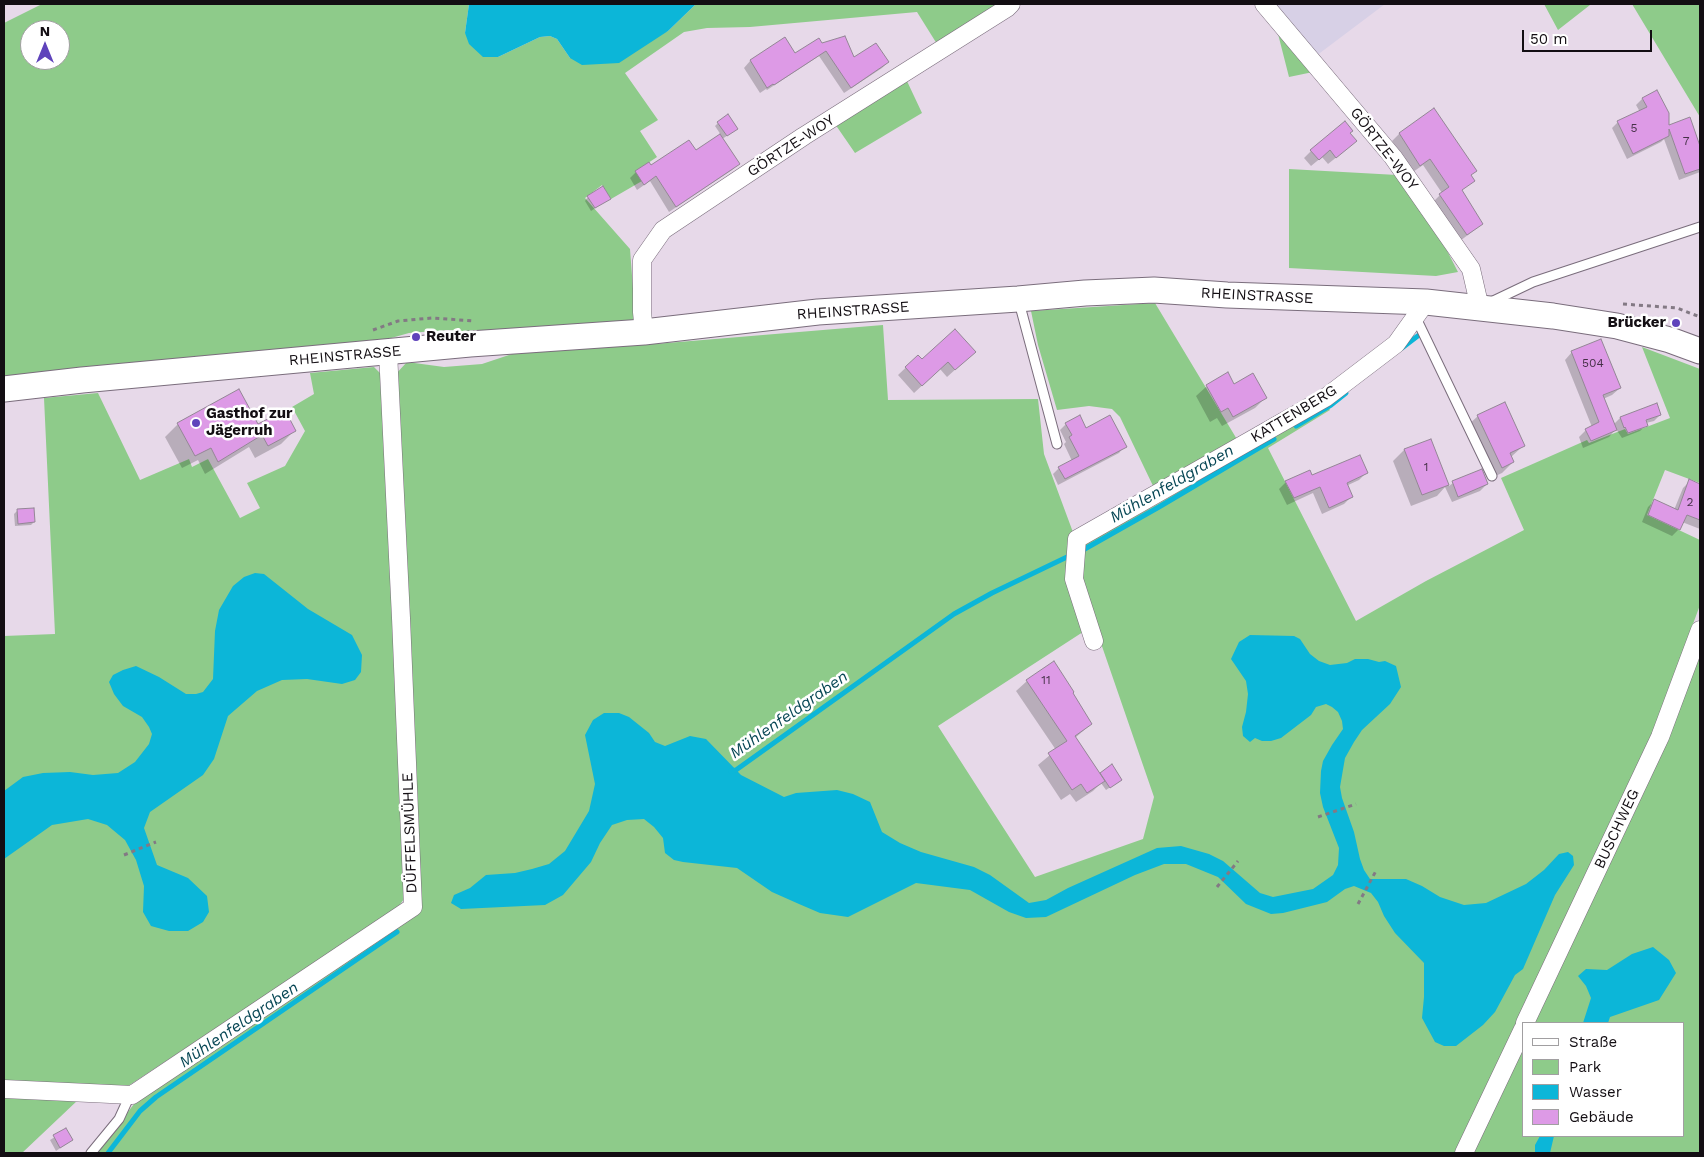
<!DOCTYPE html>
<html>
<head>
<meta charset="utf-8">
<style>
  body { margin:0 }
  #map { position:relative; width:1704px; height:1157px; overflow:hidden; background:#e7d9e9; font-family:"Work Sans",sans-serif }
  canvas { display:block }
  .frame { position:absolute; inset:0; border:5px solid #130e13; pointer-events:none }
  .legend { position:absolute; left:1522px; top:1022px; width:162px; height:115px; box-sizing:border-box; background:#fff; border:1px solid #a19fa1; margin:0; padding:6px 9px; list-style:none; font-size:15px; color:#130e13 }
  .legend li { display:flex; align-items:center; gap:10px; height:25px }
  .legend b { width:25px; border:1px solid #a19fa1 }
  .north { position:absolute; left:20px; top:20px; width:50px; height:50px; box-sizing:border-box; background:#fff; border:1px solid #a19fa1; border-radius:50%; rotate:0deg; font-size:14px; font-weight:700; line-height:20px; text-align:center; color:#130e13 }
  .north::after { content:''; display:block; margin:auto; width:18px; height:22px; background:#5f43bb; clip-path:polygon(50% 0,100% 100%,50% 72%,0 100%) }
  .scale { position:absolute; left:1522px; top:30px; width:130px; height:22px; box-sizing:border-box; border:2px solid #130e13; border-top:0; padding-left:6px; font-size:15px; line-height:18px; white-space:nowrap; color:#130e13; -webkit-text-stroke:4px #fff; paint-order:stroke }
</style>
</head>
<body>
<div id="map">
<canvas width="1704" height="1157"></canvas>
<div class="frame"></div>
<ul class="legend">
<li><b style="height:6px;background:#fff"></b>Straße</li>
<li><b style="height:14px;background:#8ecb8a"></b>Park</li>
<li><b style="height:14px;background:#0cb6d8"></b>Wasser</li>
<li><b style="height:14px;background:#dd9ae6"></b>Gebäude</li>
</ul>
<div class="north">N</div>
<div class="scale">50 m</div>
</div>
<script>
const c = document.querySelector('canvas').getContext('2d');
c.lineJoin = 'round';
function fill(path, color) { c.fillStyle = color; c.fill(path, 'evenodd'); }
const toPath = rows => new Path2D(rows.map(r => 'M' + r).join(''));
function stroke(path, color, width, dash) { c.strokeStyle = color; c.lineWidth = width; c.lineCap = dash ? 'butt' : 'round'; c.setLineDash(dash || []); c.stroke(path); }
function drawText(font, color, halo, rows, align = 'center') {
  c.font = font + ' "Work Sans",sans-serif'; c.lineWidth = 5; c.setLineDash([]); c.textBaseline = 'middle'; c.strokeStyle = halo; c.fillStyle = color; for (const [text, x, y, turn = 0] of rows) {
    c.save(); c.translate(x, y); c.rotate((+turn || 0) * Math.PI / 180); c.textAlign = isNaN(turn) ? turn : align; if (halo) c.strokeText(text, 0, 0); c.fillText(text, 0, 0); c.restore();
  }
}
const commercial = toPath([
  [1272,4,1385,4,1316,56]
]);
const green = toPath([
  [42,4,469,4,465,33,498,57,540,37,550,36,557,39,570,58,668,31,696,4,1001,4,937,44,917,12,750,27,707,28,684,32,625,73,658,120,640,131,657,157,636,171,642,181,611,199,602,185,585,198,630,249,634,302,647,301,653,322,510,335,448,330,409,333,352,349,4,382,4,23],
  [30,30,60,30,60,60,30,60],
  [1544,4,1598,4,1590,5,1558,30],
  [1632,4,1700,4,1700,117],
  [1277,30,1313,72,1289,77],
  [906,79,922,113,855,153,835,124],
  [1289,169,1397,175,1440,237,1458,272,1436,276,1289,268],
  [1155,303,1238,441,1155,490,1120,417,1112,409,1089,406,1057,410,1038,345,1031,311],
  [883,325,888,400,1038,399,1044,454,1074,535,1086,630,938,726,1035,877,1143,839,1154,797,1085,597,1080,575,1081,546,1158,504,1326,404,1330,410,1268,448,1356,621,1426,581,1524,530,1501,478,1587,440,1589,443,1625,429,1628,434,1670,418,1642,347,1700,369,1700,483,1665,470,1647,515,1700,540,1700,605,1652,735,1455,1153,96,1153,134,1104,149,1091,409,917,394,376,407,362,444,367,482,364,530,348,654,337,655,344],
  [374,367,384,377,408,885,404,899,396,910,122,1090,4,1084,4,636,55,634,44,398,98,393,140,480,189,459,192,467,208,459,240,518,260,508,247,483,285,466,305,431,292,407,314,394,310,373],
  [1700,650,1700,1153,1472,1153,1523,1045,1523,1136,1683,1136,1683,1023,1533,1023],
  [4,1097,78,1100,22,1153,4,1153]
]);
const water = toPath([
  [469,4,696,4,668,31,619,63,582,65,570,58,557,39,550,36,540,37,498,57,483,57,469,44,465,33],
  [255,573,264,574,308,609,352,635,362,655,361,672,355,680,342,684,307,679,282,680,257,691,228,716,214,759,203,775,150,812,144,828,157,865,188,878,207,896,209,912,203,922,188,931,169,931,151,926,143,912,144,886,136,860,125,840,107,825,88,819,52,825,4,859,4,791,23,777,43,773,70,772,93,775,118,773,135,762,149,744,152,734,149,727,142,717,123,706,114,694,109,682,113,675,123,670,136,666,159,677,186,694,196,694,203,692,213,679,215,631,219,610,233,586,244,577],
  [1250,635,1294,636,1300,639,1310,654,1319,661,1330,665,1347,663,1355,659,1368,659,1379,662,1385,661,1396,666,1401,687,1390,704,1362,730,1354,742,1345,758,1340,787,1342,798,1354,832,1360,859,1364,870,1370,879,1406,879,1422,886,1440,897,1464,905,1486,903,1526,884,1544,870,1559,854,1568,852,1573,856,1574,865,1555,895,1523,969,1515,975,1495,1012,1483,1025,1456,1046,1444,1046,1435,1042,1422,1018,1424,997,1424,963,1395,933,1384,916,1378,902,1371,893,1354,886,1345,889,1327,902,1283,913,1271,914,1246,904,1218,877,1186,864,1164,864,1135,875,1046,917,1026,918,1009,912,970,890,916,883,848,917,820,913,799,904,772,892,737,868,683,862,674,860,665,853,663,838,654,827,644,819,627,820,612,825,600,843,591,862,563,895,545,905,461,909,451,903,454,895,470,888,486,875,515,873,532,869,549,864,565,851,589,811,595,784,585,735,593,720,604,713,619,713,629,717,649,733,655,742,665,746,690,736,706,739,741,775,784,797,796,793,837,790,853,794,870,802,882,832,900,843,921,852,974,867,990,875,1029,903,1046,900,1068,888,1157,848,1181,846,1209,854,1223,861,1260,893,1273,897,1313,889,1333,875,1338,865,1339,848,1323,807,1320,793,1321,771,1323,761,1332,745,1343,729,1342,721,1338,712,1332,707,1326,704,1316,707,1311,715,1281,738,1271,741,1262,741,1255,738,1250,742,1243,736,1242,727,1246,712,1248,694,1246,681,1231,659,1239,642],
  [1653,947,1669,960,1676,973,1659,1000,1610,1017,1608,1023,1583,1023,1591,998,1586,986,1578,976,1586,969,1607,970,1632,954],
  [1540,1136,1554,1136,1550,1153,1535,1153,1535,1145]
]);
const shadow = toPath([
  [785,39,795,54,821,45,854,59,888,62,882,68,844,93,819,56,767,90,766,89,760,93,744,68,750,61],
  [1642,99,1668,127,1690,118,1700,148,1700,172,1679,180,1664,139,1661,142,1627,159,1612,128,1618,122,1640,112,1636,105],
  [1434,110,1475,171,1470,176,1473,180,1461,191,1482,224,1460,241,1433,202,1442,193,1423,165,1413,172,1392,141,1399,134],
  [718,123,733,132,722,139,738,164,732,170,669,212,650,181,637,190,630,178,636,172,696,152,721,135,715,126],
  [1349,133,1348,148,1328,164,1322,157,1311,166,1304,158,1311,151],
  [588,197,609,199,591,211,585,201],
  [1572,352,1620,388,1612,395,1603,399,1614,424,1620,418,1656,404,1660,415,1654,421,1646,423,1646,425,1640,431,1622,438,1616,429,1609,437,1583,448,1579,437,1586,430,1592,427,1565,360],
  [918,356,922,360,967,359,947,377,940,369,914,393,898,375],
  [1234,385,1265,398,1255,408,1222,426,1217,418,1210,422,1196,396,1207,386],
  [1478,416,1523,446,1511,457,1513,462,1502,473,1491,478,1467,426],
  [178,424,258,426,294,431,281,444,255,458,249,447,205,474,198,460,182,468,165,437],
  [1066,424,1086,429,1125,446,1119,453,1058,485,1053,474,1059,468,1072,461,1064,444,1066,442,1060,430],
  [1430,440,1449,486,1453,483,1481,471,1487,484,1480,491,1452,502,1445,487,1437,496,1411,506,1393,461,1404,450],
  [1366,473,1359,480,1346,486,1351,497,1344,504,1322,514,1313,493,1287,505,1279,489,1286,482,1311,477],
  [1690,481,1700,485,1700,529,1682,522,1679,529,1672,536,1642,522,1648,507,1654,501,1674,510,1683,488],
  [18,510,34,522,31,525,15,526,14,514],
  [1054,663,1091,724,1075,738,1099,775,1101,774,1121,780,1106,790,1101,783,1093,791,1076,802,1070,794,1061,800,1038,765,1056,750,1016,691,1027,681],
  [66,1130,72,1140,56,1151,50,1140]
]);
const stream = toPath([
  [1402,348,1419,335],
  [1296,426,1331,405,1346,393],
  [1083,550,1159,507,1274,439],
  [731,771,736,770,954,614,992,593,1067,557],
  [108,1153,140,1111,156,1097,397,932]
]);
const building = toPath([
  [845,36,854,57,876,43,889,62,851,88,826,51,774,85,773,84,767,88,750,60,785,37,795,53,819,38,822,43,845,36],
  [1657,90,1669,113,1669,125,1690,117,1700,146,1700,169,1685,174,1669,129,1669,136,1633,154,1617,121,1647,107,1642,98,1657,90],
  [1434,108,1477,171,1471,175,1475,181,1462,190,1483,224,1467,235,1439,194,1449,187,1430,159,1420,166,1399,133,1434,108],
  [728,114,738,129,727,136,717,122,728,114],
  [1345,121,1353,131,1350,133,1357,141,1336,158,1330,150,1319,160,1310,150,1345,121],
  [720,134,740,164,676,207,656,176,644,185,635,171,649,162,651,165,689,140,696,150,720,134],
  [603,186,611,199,595,208,587,196,603,186],
  [955,329,976,352,955,370,948,362,922,386,905,367,918,355,922,359,955,329],
  [1601,339,1621,388,1603,395,1617,430,1591,441,1585,429,1599,422,1571,351,1601,339],
  [1228,372,1234,384,1253,373,1267,398,1233,417,1228,408,1221,412,1206,385,1228,372],
  [239,389,258,424,285,410,296,431,268,446,262,435,218,462,211,448,195,456,177,423,239,389],
  [1505,402,1525,446,1510,453,1514,462,1502,468,1477,415,1505,402],
  [1657,403,1661,415,1646,420,1648,426,1628,433,1625,427,1624,428,1620,417,1657,403],
  [1080,415,1086,428,1110,415,1127,447,1065,479,1058,467,1079,456,1069,437,1072,435,1065,423,1080,415],
  [1431,439,1449,485,1422,495,1404,449,1431,439],
  [1360,455,1368,473,1347,483,1353,497,1329,508,1320,487,1294,498,1285,481,1310,470,1312,475,1360,455],
  [1482,469,1488,484,1458,497,1452,481,1482,469],
  [1689,479,1700,484,1700,520,1687,515,1680,530,1648,515,1654,499,1678,510,1689,479],
  [34,508,35,522,18,524,17,509,34,508],
  [1054,661,1074,692,1073,693,1092,724,1075,736,1105,781,1087,793,1081,784,1072,790,1048,753,1067,741,1026,680,1054,661],
  [1112,764,1122,780,1110,788,1100,773,1112,764],
  [66,1128,73,1140,60,1148,53,1135,66,1128]
]);
const path = toPath([
  [1623,304,1677,308,1700,317],
  [373,330,398,321,432,318,475,321],
  [1318,817,1356,804],
  [124,855,156,842],
  [1217,887,1238,861],
  [1358,904,1377,869]
]);
const service = toPath([
  [1019,302,1057,444],
  [1491,302,1533,282,1700,227],
  [1416,318,1492,476],
  [91,1153,119,1119,130,1095]
]);
const minor = toPath([
  [1264,4,1393,157,1471,269,1480,308],
  [644,332,642,312,642,260,663,230,804,136,1007,8,1011,4],
  [1094,641,1074,579,1077,539,1325,398,1396,344,1426,302],
  [1525,1023,1660,737,1700,630],
  [4,1089,132,1095,413,907,401,618,388,352],
  [1464,1153,1523,1029]
]);
const secondary = toPath([
  [4,389,82,380,470,344,644,332,818,312,1018,299,1085,293,1154,290,1227,295,1426,302,1553,316,1617,326,1670,340,1700,351]
]);
const markers = [
  [1676,323,5,"#5f43bb"],
  [416,337,5,"#5f43bb"],
  [196,423,5,"#5f43bb"]
];
const numberNames = [
  ["5",1634,128],
  ["7",1686,141],
  ["504",1593,363],
  ["1",1426,467],
  ["2",1690,502],
  ["11",1046,680]
];
const streetNames = [
  ["GÖRTZE-WOY",791,146,-33],
  ["GÖRTZE-WOY",1384,149,52],
  ["RHEINSTRASSE",1257,296,3],
  ["RHEINSTRASSE",853,311,-4],
  ["RHEINSTRASSE",345,356,-5],
  ["KATTENBERG",1294,414,-31],
  ["BUSCHWEG",1617,829,-65],
  ["DÜFFELSMÜHLE",410,833,-92]
];
const poiNames = [
  ["Brücker",1666,323,"right"],
  ["Reuter",426,337],
  ["Gasthof zur",206,414],
  ["Jägerruh",206,431]
];
const waterNames = [
  ["Mühlenfeldgraben",1172,484,-30],
  ["Mühlenfeldgraben",789,715,-35],
  ["Mühlenfeldgraben",239,1025,-34]
];
fill(commercial, '#d7d0e6');
fill(green, '#8ecb8a');
fill(water, '#0cb6d8');
fill(shadow, '#0003');
stroke(stream, '#0cb6d8', 5);
fill(building, '#dd9ae6');
stroke(building, '#938695', 1);
stroke(service, '#7a6d7c', 11);
stroke(minor, '#7a6d7c', 19);
stroke(secondary, '#7a6d7c', 27);
stroke(path, '#837984', 3, [4, 4]);
stroke(service, '#fff', 9);
stroke(minor, '#fff', 18);
stroke(secondary, '#fff', 25);
for (const [x, y, r, color] of markers) { const dot = new Path2D(); dot.arc(x, y, r, 0, 2 * Math.PI); c.fillStyle = color; c.fill(dot); stroke(dot, '#fff', 2); }
drawText('12px', '#463148', null, numberNames);
drawText('15px', '#130e13', '#fff', streetNames);
drawText('bold 15px', '#130e13', '#fff', poiNames, 'left');
drawText('italic 16px', '#064654', '#fff', waterNames);
</script>
</body>
</html>
